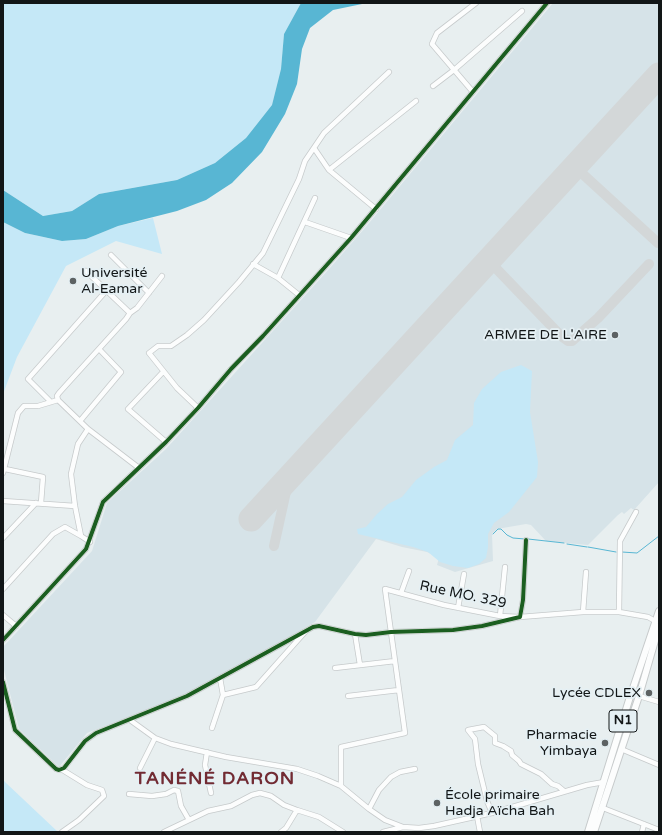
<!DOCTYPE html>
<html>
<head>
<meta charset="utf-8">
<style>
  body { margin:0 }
  #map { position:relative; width:662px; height:835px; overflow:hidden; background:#e8eff0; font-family:"Varela Round",sans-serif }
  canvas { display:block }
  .frame { position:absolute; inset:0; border:4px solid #121617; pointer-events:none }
</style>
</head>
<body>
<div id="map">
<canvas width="662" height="835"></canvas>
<div class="frame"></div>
</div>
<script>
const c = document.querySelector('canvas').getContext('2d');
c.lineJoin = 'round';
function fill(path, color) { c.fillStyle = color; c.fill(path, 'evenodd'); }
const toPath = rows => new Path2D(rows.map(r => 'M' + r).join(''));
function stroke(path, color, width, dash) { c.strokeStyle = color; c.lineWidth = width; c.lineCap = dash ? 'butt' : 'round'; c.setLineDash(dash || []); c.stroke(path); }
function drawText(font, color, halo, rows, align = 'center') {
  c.font = font + ' "Varela Round",sans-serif'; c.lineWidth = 3.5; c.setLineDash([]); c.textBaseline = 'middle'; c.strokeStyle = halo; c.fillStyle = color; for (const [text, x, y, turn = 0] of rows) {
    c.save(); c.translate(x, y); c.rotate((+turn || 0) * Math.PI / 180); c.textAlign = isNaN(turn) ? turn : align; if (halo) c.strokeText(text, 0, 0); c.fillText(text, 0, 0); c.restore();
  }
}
const built = toPath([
  [553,3,659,3,659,482,634,510,631,508,624,514,622,512,618,515,588,545,546,541,531,525,526,524,497,529,492,534,493,561,455,572,437,565,439,558,427,552,402,547,376,539,315,622,196,691,87,733,59,767,19,729,3,666,3,647,92,551,107,503,166,449,329,269,364,229]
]);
const green = toPath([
  [3,3,301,3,284,34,281,69,272,105,246,138,215,163,177,180,99,194,72,211,43,216,3,190],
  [153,218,162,254,116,241,66,266,17,357,3,394,3,222,25,233,62,241,86,239,118,226],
  [521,365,532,371,530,412,538,462,537,477,509,512,494,523,488,534,488,547,486,558,479,564,468,568,453,566,440,562,428,552,413,547,358,534,357,529,366,527,377,514,388,504,402,497,416,480,434,467,447,460,455,440,473,425,474,403,482,389,501,372],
  [3,779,5,782,58,832,3,832]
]);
const water = toPath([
  [301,3,367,3,333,10,310,28,302,49,297,84,285,114,262,152,232,183,206,200,177,211,118,226,86,239,62,241,39,236,25,233,3,222,3,190,43,216,72,211,99,194,177,180,215,163,246,138,272,105,281,69,284,34]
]);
const stream = toPath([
  [493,534,498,529,501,529,507,535,513,538,525,539],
  [528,539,564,543],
  [567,544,587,547],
  [588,547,616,552],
  [622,552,637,553,659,536]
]);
const taxiway = toPath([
  [575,167,658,243],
  [489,261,561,336,568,341,572,341,598,318,649,264],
  [274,546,287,487,293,473]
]);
const runway = toPath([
  [251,519,659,75]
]);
const minor = toPath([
  [433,86,454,70,522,11],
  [473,92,432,44,437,33,476,3],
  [314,148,329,170,416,101],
  [329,170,376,209],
  [305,222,351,238],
  [111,255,149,293],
  [253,264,278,278,299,295],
  [86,271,130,313],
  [278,278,315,198],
  [163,372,128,409,166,442],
  [51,402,28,379,106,291],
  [198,408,177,388,149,353,158,346,171,346,187,335,204,320,239,282,263,253,299,179,305,161,324,133,389,72],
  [80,421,121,372,99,349],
  [88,429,78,444,71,474,75,506,81,536,90,542],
  [139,468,88,429,58,400,57,396,59,393,126,319,130,313,137,308,162,276],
  [5,469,43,477,41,503],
  [3,473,18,413,24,406,38,406,58,400],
  [3,501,75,506],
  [3,538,36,503],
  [3,589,53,534,65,527,81,536],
  [401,593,409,571],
  [458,608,464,574],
  [583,612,586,572],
  [619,612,620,541,636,512],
  [3,615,16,626],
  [500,616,505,567],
  [355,634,360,665],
  [3,640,86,549,103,502,166,442,198,408,231,369,263,336,351,238,547,3],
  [335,668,395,661],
  [3,682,15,730,56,769,59,770,64,768,85,741,96,733,187,696,313,627,319,626,355,634,366,635,391,632,453,630,482,626,520,617,523,600,526,540],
  [223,695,256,687,305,632],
  [348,696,399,690],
  [639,696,659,702],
  [130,720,155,738,171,744,226,757,297,769,318,776,341,786,369,809,385,820,403,827,419,828,434,826,492,813,587,785,604,782],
  [212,728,223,695,220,678],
  [621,749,659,765],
  [207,752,205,765,211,793],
  [140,768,155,738],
  [61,769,87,785,102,790,104,796,79,820,62,832],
  [341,786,341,747,405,733,385,589,444,605,500,616,520,617,583,612,619,612,648,617,655,621],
  [129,794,152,796,166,794,174,790,178,791,181,806,189,820],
  [603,808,659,830],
  [369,809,379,790,391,777,400,772,415,769],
  [492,813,487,801,478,764,475,739,468,730,484,727,495,736,495,743,503,746,511,751,512,755,519,761,521,764,541,774,552,784,558,786,564,791],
  [477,816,480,832],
  [164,832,208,811,231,806,252,795,260,793,271,796,284,805,297,810,319,817,343,832],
  [281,832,286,828,297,810],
  [383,832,403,827],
  [642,832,644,824]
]);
const highway = toPath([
  [588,832,629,700,659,611],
  [594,832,639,696,659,627]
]);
const cycleway = toPath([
  [3,640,86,549,103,502,166,442,198,408,231,369,263,336,351,238,547,3],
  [3,682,15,730,56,769,59,770,64,768,85,741,96,733,187,696,313,627,319,626,355,634,366,635,391,632,453,630,482,626,520,617,523,600,526,540]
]);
const markers = [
  [73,281,4,"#5d6263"],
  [615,335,4,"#5d6263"],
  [649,693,4,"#5d6263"],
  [605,743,4,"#5d6263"],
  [437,803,4,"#5d6263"]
];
const shields = [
  [623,721,28]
];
const shieldNames = [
  ["N1",623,721]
];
const poiNames = [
  ["Université",81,273,"left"],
  ["Al-Eamar",81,289,"left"],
  ["ARMEE DE L'AIRE",607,335],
  ["Lycée CDLEX",641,693],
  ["Pharmacie",597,735],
  ["Yimbaya",597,751],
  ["École primaire",445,795,"left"],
  ["Hadja Aïcha Bah",445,811,"left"]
];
const streetNames = [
  ["Rue MO. 329",463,595,12]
];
const districtNames = [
  ["TANÉNÉ DARON",215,779]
];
fill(built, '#d6e3e8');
fill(green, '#c5e8f7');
fill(water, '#58b6d3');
stroke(stream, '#58b6d3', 1);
stroke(taxiway, '#d3d7d8', 10);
stroke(runway, '#d3d7d8', 25);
stroke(minor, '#c6cacb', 6);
stroke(highway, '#c6cacb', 8);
stroke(minor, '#fcfdfd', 4.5);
stroke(highway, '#fcfdfd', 6);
stroke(cycleway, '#1b5e20', 4);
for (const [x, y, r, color] of markers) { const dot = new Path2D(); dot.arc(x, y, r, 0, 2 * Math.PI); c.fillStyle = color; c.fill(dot); stroke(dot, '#e5f0f4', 1.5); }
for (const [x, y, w] of shields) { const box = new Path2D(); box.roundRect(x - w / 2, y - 11, w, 22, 3); c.fillStyle = '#e5f0f4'; c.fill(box); stroke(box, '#121617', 1); }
drawText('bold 13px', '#121617', null, shieldNames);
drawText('14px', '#121617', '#e5f0f4', poiNames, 'right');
drawText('14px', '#121617', '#e5f0f4', streetNames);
c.letterSpacing = '1px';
drawText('bold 18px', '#722b33', '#e5f0f4', districtNames);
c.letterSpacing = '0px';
</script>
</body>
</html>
